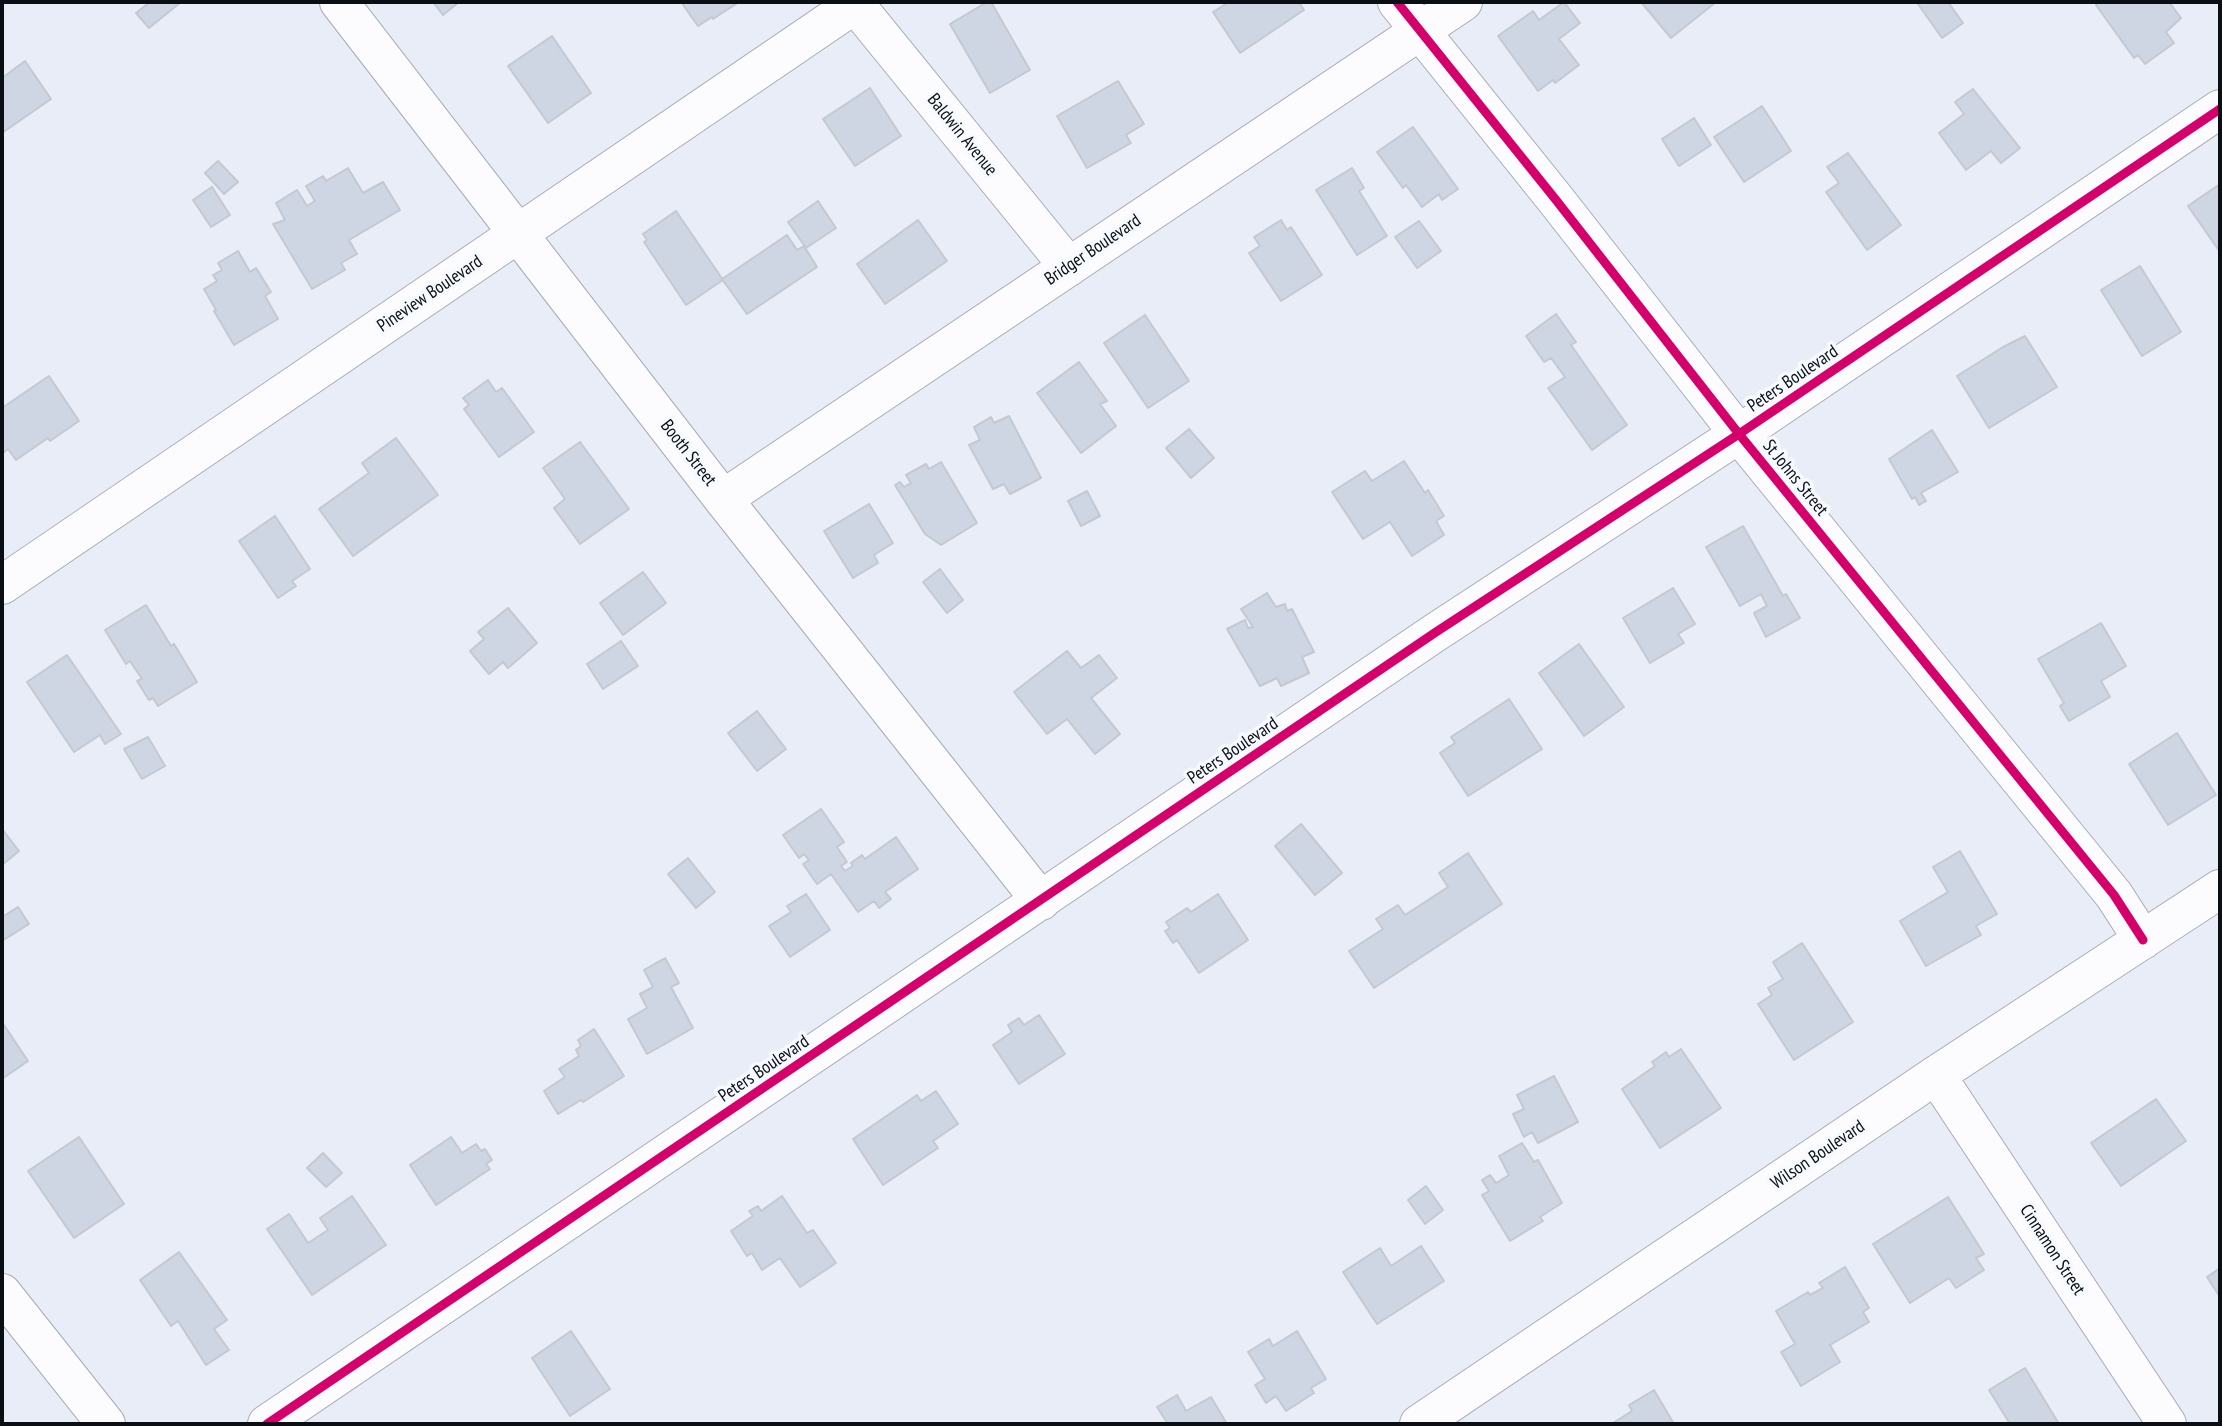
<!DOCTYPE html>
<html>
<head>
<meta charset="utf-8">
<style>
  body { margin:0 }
  #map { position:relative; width:2222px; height:1426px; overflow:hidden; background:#e8edf7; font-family:"PT Sans Narrow",sans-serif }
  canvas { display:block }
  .frame { position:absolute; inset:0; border:4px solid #0a0e15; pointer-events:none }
</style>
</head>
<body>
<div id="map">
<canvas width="2222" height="1426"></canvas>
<div class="frame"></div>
</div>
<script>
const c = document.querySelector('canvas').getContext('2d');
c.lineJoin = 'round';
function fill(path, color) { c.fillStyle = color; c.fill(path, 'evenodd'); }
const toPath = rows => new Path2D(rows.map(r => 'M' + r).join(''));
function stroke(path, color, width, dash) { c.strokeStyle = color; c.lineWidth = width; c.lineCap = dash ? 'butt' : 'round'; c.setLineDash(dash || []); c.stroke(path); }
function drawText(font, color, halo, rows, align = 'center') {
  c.font = font + ' "PT Sans Narrow",sans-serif'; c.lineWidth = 7; c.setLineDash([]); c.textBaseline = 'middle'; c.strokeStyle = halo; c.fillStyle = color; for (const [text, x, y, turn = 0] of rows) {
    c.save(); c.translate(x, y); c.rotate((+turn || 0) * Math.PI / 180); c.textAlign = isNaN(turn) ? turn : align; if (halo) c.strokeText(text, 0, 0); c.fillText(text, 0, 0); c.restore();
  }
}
const building = toPath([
  [150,2,181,2,149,28,136,13,150,2],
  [433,2,459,2,443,15,433,2],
  [681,2,739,2,713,19,712,17,698,26,681,2],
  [987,2,991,2,1030,70,990,93,950,24,987,2],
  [1229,2,1299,2,1304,10,1240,53,1213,12,1229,2],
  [1564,2,1580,23,1559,39,1579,65,1555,83,1553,80,1538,91,1498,36,1533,11,1539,20,1564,2],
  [1641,2,1716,2,1671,38,1641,2],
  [1921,2,1948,2,1963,23,1942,38,1918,4,1921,2],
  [2101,2,2169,2,2181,18,2166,32,2174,43,2145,64,2138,55,2134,58,2096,5,2101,2],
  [552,36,591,93,548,123,508,66,552,36],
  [25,61,51,99,2,133,2,78,25,61],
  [1118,81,1144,124,1126,135,1131,143,1087,168,1057,116,1118,81],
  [870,88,901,136,855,166,823,119,870,88],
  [1973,89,2020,148,2001,163,1991,151,1966,170,1939,133,1964,114,1955,102,1973,89],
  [1762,106,1791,151,1744,182,1714,137,1762,106],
  [1694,118,1711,145,1679,166,1662,139,1694,118],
  [1413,127,1458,189,1442,200,1439,194,1422,207,1406,185,1403,188,1377,152,1413,127],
  [1848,153,1901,225,1867,250,1826,192,1839,183,1827,167,1848,153],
  [218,161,238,182,224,194,205,173,218,161],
  [348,168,363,193,383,182,400,210,349,240,357,254,341,263,345,270,312,289,273,224,285,220,276,203,297,190,307,206,315,201,306,186,323,176,326,181,348,168],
  [1352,168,1364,188,1359,191,1387,236,1357,255,1316,190,1352,168],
  [2220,184,2220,252,2188,206,2220,184],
  [212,187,230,215,211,227,193,200,212,187],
  [818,201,836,228,806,248,788,222,818,201],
  [676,211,723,280,686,305,644,242,647,240,643,234,676,211],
  [918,220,947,261,885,304,857,264,918,220],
  [1281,220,1287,230,1291,227,1322,275,1281,301,1249,253,1260,246,1254,237,1281,220],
  [1419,221,1441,251,1417,268,1395,237,1419,221],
  [787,235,797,250,804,246,817,267,747,314,722,279,787,235],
  [238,251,250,272,256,268,271,292,265,296,278,319,234,345,214,311,216,310,204,289,217,281,213,275,222,270,218,263,238,251],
  [2140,266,2181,332,2142,356,2101,290,2140,266],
  [1556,314,1576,342,1571,345,1627,425,1592,450,1548,388,1565,377,1551,358,1544,362,1526,336,1556,314],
  [1145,315,1189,381,1148,408,1104,343,1145,315],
  [2025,336,2057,387,1989,428,1957,376,2003,347,2025,336],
  [1079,362,1107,401,1100,404,1116,426,1081,453,1037,393,1079,362],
  [49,376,79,421,50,441,48,438,16,460,8,449,2,454,2,408,49,376],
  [488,380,496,392,502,388,534,432,499,457,464,409,469,405,463,398,488,380],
  [1009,416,1041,478,1010,494,1004,484,993,489,969,445,980,440,974,427,991,417,994,423,1009,416],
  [1189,429,1214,458,1191,478,1166,448,1189,429],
  [1932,430,1958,472,1921,493,1926,501,1919,505,1915,497,1912,499,1889,459,1932,430],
  [396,438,438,495,353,556,319,509,369,473,362,463,396,438],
  [580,442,629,509,580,544,554,508,565,499,543,468,580,442],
  [1404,461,1425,493,1428,490,1444,516,1436,521,1444,535,1412,556,1390,522,1363,539,1332,492,1365,471,1372,481,1404,461],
  [941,462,977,523,941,545,925,534,895,485,900,482,904,487,911,483,906,475,926,464,929,469,941,462],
  [1087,491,1100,516,1081,526,1068,501,1087,491],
  [869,504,893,543,874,555,878,563,853,578,824,531,869,504],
  [275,516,310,569,292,581,296,586,278,598,239,541,275,516],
  [1743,526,1783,596,1786,594,1800,618,1766,637,1754,613,1767,606,1761,594,1740,606,1706,547,1743,526],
  [940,569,963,600,947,613,923,582,940,569],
  [643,572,666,603,623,635,600,603,643,572],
  [1673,588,1695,624,1678,634,1684,643,1650,663,1623,618,1673,588],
  [1267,593,1276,607,1285,604,1287,611,1292,609,1314,652,1302,657,1309,673,1281,686,1277,678,1260,686,1227,629,1245,620,1248,628,1253,627,1241,609,1267,593],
  [146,605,171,646,174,644,197,682,158,706,153,698,149,700,137,681,142,679,130,661,126,664,105,630,146,605],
  [508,608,537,643,508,668,503,662,489,674,470,651,484,639,478,632,508,608],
  [2101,623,2126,666,2101,681,2110,697,2069,721,2060,706,2064,703,2038,659,2101,623],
  [621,641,638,666,603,689,587,664,621,641],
  [1579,644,1624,707,1584,736,1539,673,1579,644],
  [1067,651,1081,668,1099,655,1117,678,1091,698,1120,734,1095,754,1067,719,1047,734,1014,692,1067,651],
  [67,655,121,734,105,744,100,735,74,752,27,682,67,655],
  [1509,699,1542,749,1468,796,1440,753,1455,743,1451,737,1509,699],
  [757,711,786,749,757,771,728,733,757,711],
  [2177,733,2216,795,2168,825,2129,764,2177,733],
  [148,737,165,766,142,779,124,749,148,737],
  [821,809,844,842,837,847,847,862,841,866,845,871,853,866,851,863,862,855,865,859,896,837,918,869,885,892,891,899,879,908,874,901,858,912,831,874,817,884,803,864,809,860,804,854,799,858,783,835,821,809],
  [1301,824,1342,873,1315,895,1275,846,1301,824],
  [2,829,19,851,2,865,2,829],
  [1960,851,1997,914,1976,926,1981,935,1926,966,1900,921,1948,892,1933,867,1960,851],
  [1468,853,1502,904,1374,988,1349,951,1383,929,1376,919,1398,905,1405,915,1448,887,1439,873,1468,853],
  [688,858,715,892,696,908,668,874,688,858],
  [806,894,830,930,790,957,769,926,791,912,787,906,806,894],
  [1218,894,1248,940,1199,973,1177,940,1173,943,1165,931,1170,928,1166,922,1187,908,1191,912,1218,894],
  [18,907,29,924,2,941,2,917,18,907],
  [1802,943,1853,1022,1794,1060,1758,1004,1772,995,1768,988,1783,979,1773,962,1802,943],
  [665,958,679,983,671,987,693,1028,647,1054,628,1019,647,1008,640,994,653,987,644,970,665,958],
  [1039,1015,1065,1054,1019,1084,993,1045,1012,1032,1008,1025,1019,1018,1024,1025,1039,1015],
  [2,1022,28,1061,2,1079,2,1022],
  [594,1029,624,1076,583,1102,581,1100,558,1114,544,1091,565,1077,559,1069,579,1056,576,1050,581,1046,578,1040,594,1029],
  [1681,1049,1721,1108,1660,1148,1622,1089,1655,1066,1652,1062,1666,1052,1669,1057,1681,1049],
  [1554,1076,1578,1122,1538,1143,1532,1132,1524,1137,1513,1114,1524,1109,1517,1095,1554,1076],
  [936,1091,958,1124,933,1141,938,1148,883,1185,853,1139,917,1095,921,1101,936,1091],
  [2156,1099,2186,1141,2121,1186,2091,1143,2156,1099],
  [79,1137,124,1204,74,1238,28,1171,79,1137],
  [451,1137,462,1153,476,1144,481,1151,485,1149,492,1160,486,1164,490,1169,436,1205,410,1165,451,1137],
  [1522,1143,1534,1162,1538,1160,1562,1203,1540,1217,1543,1221,1510,1241,1482,1195,1489,1191,1482,1180,1490,1175,1496,1183,1509,1175,1499,1156,1522,1143],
  [323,1153,342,1173,326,1187,307,1168,323,1153],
  [1426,1186,1443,1210,1425,1224,1408,1200,1426,1186],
  [352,1196,386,1245,312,1295,267,1229,289,1214,308,1243,328,1230,320,1218,352,1196],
  [782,1196,807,1233,813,1230,836,1263,800,1287,780,1258,762,1270,752,1253,747,1256,731,1231,753,1216,749,1211,758,1206,761,1211,782,1196],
  [1948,1197,1984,1254,1976,1258,1984,1270,1956,1288,1949,1278,1910,1303,1873,1244,1948,1197],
  [1421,1246,1444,1281,1377,1324,1343,1272,1380,1248,1391,1266,1421,1246],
  [179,1252,227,1320,214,1329,229,1350,206,1365,178,1321,171,1326,140,1280,179,1252],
  [1845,1267,1869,1308,1863,1312,1869,1322,1830,1345,1840,1362,1801,1386,1781,1352,1795,1344,1776,1311,1808,1292,1810,1295,1823,1288,1819,1283,1845,1267],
  [2220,1268,2220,1297,2207,1277,2220,1268],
  [571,1331,610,1389,570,1416,532,1358,571,1331],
  [1297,1331,1326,1379,1311,1388,1314,1393,1286,1411,1276,1396,1266,1403,1255,1385,1265,1379,1248,1352,1269,1339,1273,1346,1297,1331],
  [2025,1368,2059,1424,2010,1424,1989,1390,2025,1368],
  [1654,1390,1674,1424,1614,1424,1613,1423,1632,1411,1629,1405,1654,1390],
  [1177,1395,1186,1411,1211,1397,1227,1424,1168,1424,1157,1407,1177,1395]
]);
const street = toPath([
  [339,2,723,499,1041,901],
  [1397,2,1556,200,1739,434,2114,895,2143,940],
  [855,4,1069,267],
  [723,499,1463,2],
  [2,585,858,2],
  [1936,1075,2167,1424],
  [2,1293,106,1424],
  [267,1424,1436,632,1739,434,2220,109],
  [1419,1424,1936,1075,2220,889]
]);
const cycleway = toPath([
  [1397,2,1556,200,1739,434,2114,895,2143,940],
  [267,1424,1436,632,1739,434,2220,109]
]);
const streetNames = [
  ["Baldwin Avenue",962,135,51],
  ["Bridger Boulevard",1093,250,-34],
  ["Pineview Boulevard",430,294,-34],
  ["Peters Boulevard",1793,379,-34],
  ["Booth Street",688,453,52],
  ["St Johns Street",1795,478,51],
  ["Peters Boulevard",1233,751,-34],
  ["Peters Boulevard",764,1069,-34],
  ["Wilson Boulevard",1818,1155,-34],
  ["Cinnamon Street",2052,1250,57]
];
fill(building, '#ced6e4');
stroke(building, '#c4c9d1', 2);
stroke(street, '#a7abb3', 40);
stroke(street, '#fcfcfe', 38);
stroke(cycleway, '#d6006c', 9);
drawText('18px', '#0a0e15', '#f6f9fd', streetNames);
</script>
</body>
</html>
